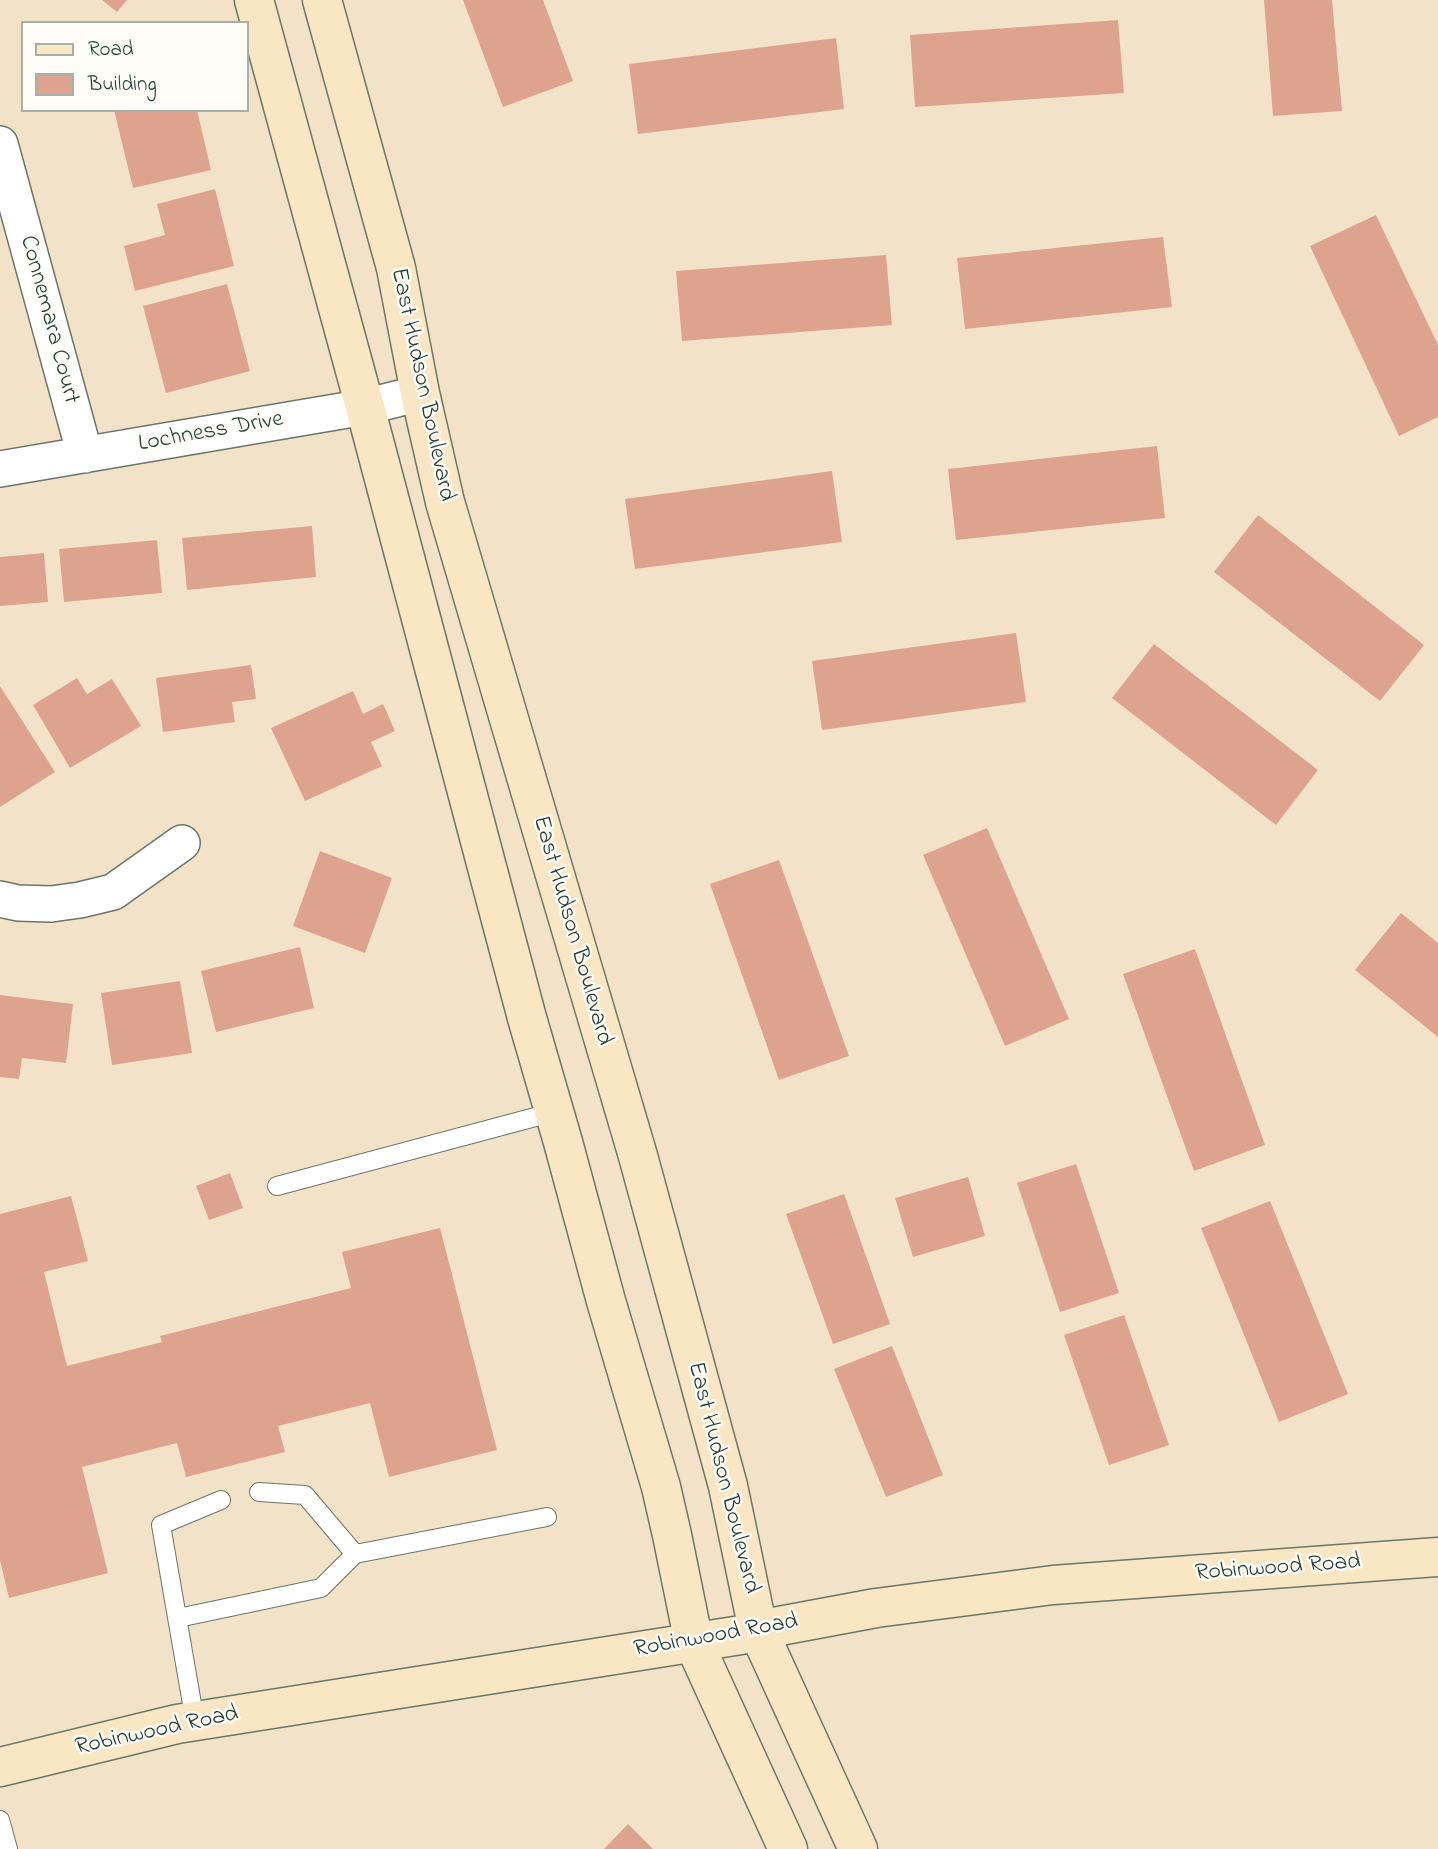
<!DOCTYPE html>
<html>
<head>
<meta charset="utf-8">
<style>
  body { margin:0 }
  #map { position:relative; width:1438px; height:1849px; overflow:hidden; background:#f2e3c8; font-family:"Indie Flower",sans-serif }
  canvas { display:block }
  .legend { position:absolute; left:21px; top:21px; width:228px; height:91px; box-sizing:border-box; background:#fdfcf7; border:2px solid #a4b0a9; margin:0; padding:9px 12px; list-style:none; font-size:21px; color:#1f3d34 }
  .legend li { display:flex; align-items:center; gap:14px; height:35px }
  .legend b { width:35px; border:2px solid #a4b0a9 }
</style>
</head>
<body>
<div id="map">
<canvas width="1438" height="1849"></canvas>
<ul class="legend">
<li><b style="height:9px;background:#f9e7c3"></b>Road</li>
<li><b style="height:19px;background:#dea38f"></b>Building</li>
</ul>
</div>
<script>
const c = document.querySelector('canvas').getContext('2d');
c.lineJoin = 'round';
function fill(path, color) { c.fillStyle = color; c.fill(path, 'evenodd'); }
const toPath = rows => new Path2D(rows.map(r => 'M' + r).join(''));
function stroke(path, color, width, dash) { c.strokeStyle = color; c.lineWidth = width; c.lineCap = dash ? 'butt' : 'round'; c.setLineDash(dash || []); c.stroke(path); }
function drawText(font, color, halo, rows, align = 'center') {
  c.font = font + ' "Indie Flower",sans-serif'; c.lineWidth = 5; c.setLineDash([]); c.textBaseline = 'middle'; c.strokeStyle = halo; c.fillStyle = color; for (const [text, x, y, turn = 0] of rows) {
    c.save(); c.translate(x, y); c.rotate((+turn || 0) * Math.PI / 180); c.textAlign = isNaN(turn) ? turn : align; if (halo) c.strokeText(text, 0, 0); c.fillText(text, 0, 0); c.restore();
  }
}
const building = toPath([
  [102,0,127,0,117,12],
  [463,0,543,0,573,81,503,107],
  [1264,0,1332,0,1342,111,1273,116],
  [1118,20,1124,93,915,107,910,35],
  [836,38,844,109,638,134,629,64],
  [114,110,197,110,211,170,133,188],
  [215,189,234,266,135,291,124,246,165,235,157,204],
  [1376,215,1438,345,1438,417,1399,436,1310,246],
  [1163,237,1172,307,965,329,957,258],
  [886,255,892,325,682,341,676,271],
  [227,284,250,371,166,393,143,306],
  [1157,446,1165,518,956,540,948,469],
  [832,471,842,542,635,569,625,499],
  [1258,515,1424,645,1380,701,1214,572],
  [312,526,316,577,187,590,182,538],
  [157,540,162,593,64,602,59,549],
  [44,553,48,602,0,606,0,557],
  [1016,633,1026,702,822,730,812,661],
  [1154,644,1318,770,1276,825,1112,698],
  [251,665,256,699,232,702,235,722,163,732,156,678],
  [77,678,87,694,112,679,141,726,70,768,33,705],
  [0,686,55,772,0,807],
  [353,691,363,714,383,704,395,731,371,742,382,766,305,801,271,728],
  [987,828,1069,1019,1005,1046,923,855],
  [320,851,392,878,365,953,293,926],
  [779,860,849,1056,779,1080,710,884],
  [1401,913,1438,943,1438,1037,1355,970],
  [300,947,314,1008,216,1032,201,971],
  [1195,949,1265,1145,1194,1171,1123,974],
  [180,981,192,1053,112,1065,101,993],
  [0,995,73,1004,66,1063,22,1058,19,1079,0,1077],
  [1076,1164,1119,1293,1060,1312,1017,1183],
  [230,1173,243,1208,209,1220,196,1186],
  [968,1177,985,1236,913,1257,895,1198],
  [844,1194,890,1324,833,1344,786,1214],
  [71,1196,88,1261,44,1272,67,1366,162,1342,160,1336,351,1288,342,1252,440,1228,497,1450,389,1477,370,1403,278,1426,285,1452,186,1477,177,1443,82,1467,108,1573,9,1598,0,1560,0,1214],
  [1270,1201,1348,1394,1279,1422,1201,1228],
  [1124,1315,1169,1445,1109,1465,1064,1335],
  [892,1346,943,1475,886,1497,834,1369],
  [628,1824,653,1849,604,1849]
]);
const service = toPath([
  [277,1186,554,1112],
  [259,1492,305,1495,355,1554,547,1517],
  [178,1618,321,1588,355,1554],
  [195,1721,161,1525,221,1500],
  [0,1820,8,1849]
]);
const minor = toPath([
  [0,144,85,455],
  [0,469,365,407,420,393],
  [0,899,18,903,51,904,80,900,113,892,182,843]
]);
const secondary = toPath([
  [254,0,365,407,527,1018,563,1142,606,1301,661,1487,672,1535,694,1643,788,1849],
  [322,0,396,268,420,393,445,502,638,1156,728,1486,758,1630,858,1849],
  [0,1767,177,1724,741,1635,758,1630,876,1608,1053,1585,1438,1557]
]);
const streetNames = [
  ["Connemara Court",48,320,75],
  ["East Hudson Boulevard",421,385,78],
  ["Lochness Drive",211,433,-10],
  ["East Hudson Boulevard",571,931,74],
  ["East Hudson Boulevard",722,1478,76],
  ["Robinwood Road",1278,1569,-4],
  ["Robinwood Road",716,1637,-10],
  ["Robinwood Road",157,1732,-12]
];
fill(building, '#dea38f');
stroke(service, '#697768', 20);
stroke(minor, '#697768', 38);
stroke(secondary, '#697768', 41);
stroke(service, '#fff', 18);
stroke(minor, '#fff', 35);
stroke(secondary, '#f9e7c3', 38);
drawText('24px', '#1f3d34', '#fdfcf7', streetNames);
</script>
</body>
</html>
